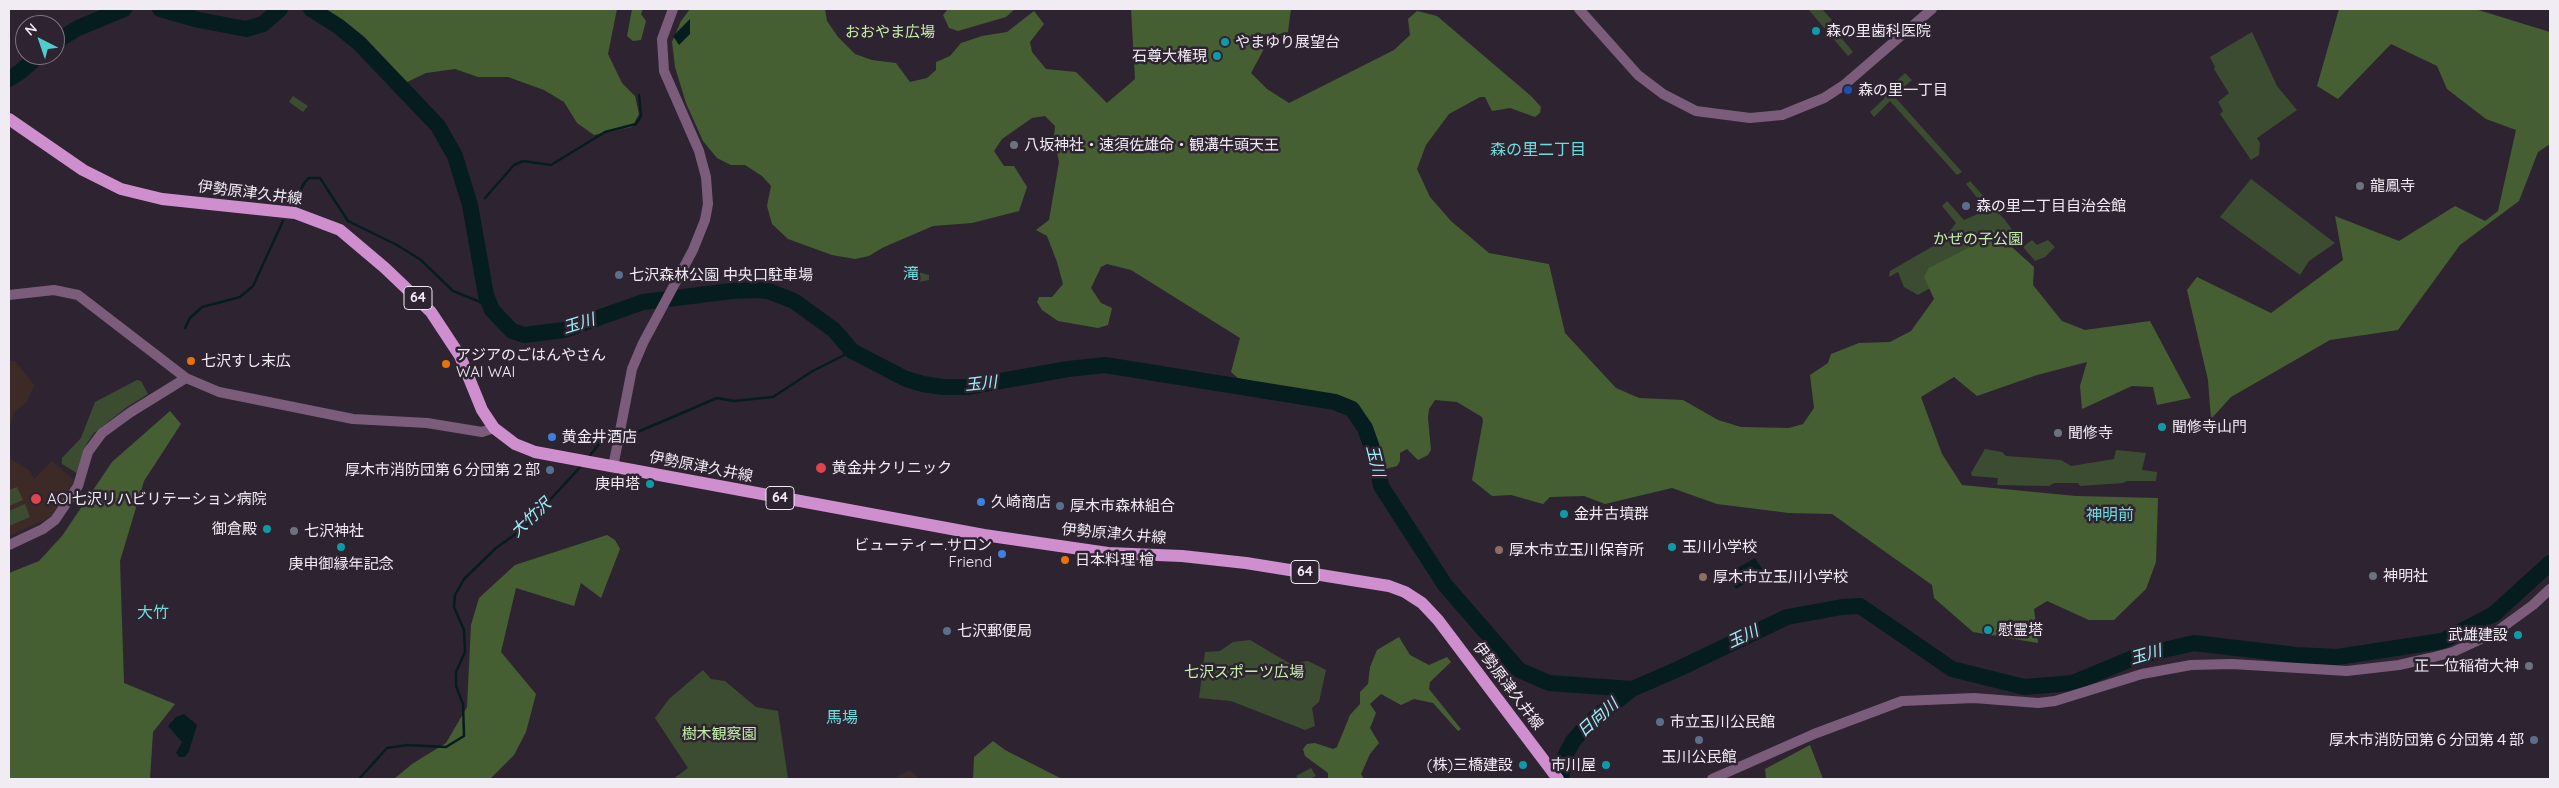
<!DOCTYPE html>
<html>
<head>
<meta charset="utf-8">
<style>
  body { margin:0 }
  #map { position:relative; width:2559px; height:788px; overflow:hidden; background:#2e2431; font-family:Quicksand,sans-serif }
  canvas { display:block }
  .frame { position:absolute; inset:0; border:10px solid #f1ebf3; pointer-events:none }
  .north { position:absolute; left:15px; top:15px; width:50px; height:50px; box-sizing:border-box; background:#2e2431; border:1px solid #7c747f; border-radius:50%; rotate:319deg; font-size:14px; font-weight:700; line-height:20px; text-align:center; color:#f1ebf3 }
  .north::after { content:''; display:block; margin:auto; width:18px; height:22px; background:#52cdcf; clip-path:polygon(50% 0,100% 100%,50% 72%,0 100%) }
</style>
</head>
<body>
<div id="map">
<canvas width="2559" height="788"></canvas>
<div class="frame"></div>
<div class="north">N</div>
</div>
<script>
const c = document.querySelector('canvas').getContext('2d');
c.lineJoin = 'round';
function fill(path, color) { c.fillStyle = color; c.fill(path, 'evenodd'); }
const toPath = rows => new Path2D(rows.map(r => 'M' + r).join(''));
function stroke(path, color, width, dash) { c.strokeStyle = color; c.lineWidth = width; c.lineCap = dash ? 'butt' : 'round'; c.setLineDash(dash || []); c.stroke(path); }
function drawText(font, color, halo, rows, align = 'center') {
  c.font = font + ' Quicksand,"Noto Sans JP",sans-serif'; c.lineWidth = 5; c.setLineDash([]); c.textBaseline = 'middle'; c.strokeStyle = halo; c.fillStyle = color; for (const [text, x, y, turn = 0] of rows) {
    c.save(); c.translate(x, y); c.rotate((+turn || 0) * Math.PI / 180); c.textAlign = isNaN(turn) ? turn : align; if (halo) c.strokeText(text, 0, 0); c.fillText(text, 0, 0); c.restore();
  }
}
const commercial = toPath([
  [910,770,919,779,893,779]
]);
const medical = toPath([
  [9,361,15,361,34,385,27,402,14,412,9,429],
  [9,458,30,471,34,479,52,461,75,481,51,516,43,521,9,536]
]);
const green = toPath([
  [1808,9,1822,9,1832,20,1829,23,1853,52,1848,56],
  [2252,32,2277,86,2297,110,2257,138,2260,143,2259,155,2251,160,2220,114,2223,111,2218,102,2229,93,2214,69,2215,67,2210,57],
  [1905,73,1912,80,1894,96,1962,172,1957,175,1890,101,1874,117,1870,112,1885,98,1874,85,1878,82,1888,89],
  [293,96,308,106,303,112,289,102],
  [2251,179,2335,243,2309,261,2300,275,2220,217],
  [1970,181,2005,220,2021,242,2017,246,2013,241,2000,247,1918,295,1904,287,1898,272,1889,277,1890,271,1942,241,1956,223,1942,206,1947,201,1964,220,1987,210,1966,184],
  [2032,240,2037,245,2048,240,2055,247,2045,257,2035,261,2023,247],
  [918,272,929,275,929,280,919,282,911,278,911,274],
  [137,380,141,381,148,394,127,407,94,433,87,443,78,474,62,464,62,458,81,438,95,402],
  [1985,449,2002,452,2006,456,2061,460,2071,466,2114,459,2116,450,2146,453,2142,470,2157,472,2156,481,2127,481,2123,483,2080,486,2078,483,2054,483,2049,486,1997,485,1998,478,1972,476,1971,473],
  [17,487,23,500,9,506,9,490],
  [25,504,30,517,9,526,9,511],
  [1250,640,1294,666,1301,662,1308,661,1326,670,1319,702,1312,708,1315,726,1305,730,1231,701,1199,698,1205,652,1220,651,1233,642],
  [703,670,711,679,725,681,756,707,778,711,788,779,673,779,688,768,655,718,669,699],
  [1311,768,1316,776,1310,779,1298,779,1296,776]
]);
const forest = toPath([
  [319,9,617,9,608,54,622,83,635,96,639,114,632,127,594,135,577,123,564,102,544,90,508,77,478,77,455,69,426,73,407,82,391,73,347,30],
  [632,9,643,9,641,14,646,21,641,40,633,41,627,36],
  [690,9,825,9,827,21,838,37,855,54,872,60,896,63,910,82,927,78,936,70,936,62,950,56,961,43,982,36,1007,32,1034,11,1044,24,1030,42,1032,52,1046,69,1076,72,1107,103,1135,79,1131,9,1291,9,1288,32,1271,36,1251,73,1267,89,1289,103,1394,50,1410,35,1408,19,1417,11,1437,16,1531,96,1541,107,1540,113,1535,117,1510,108,1492,111,1485,97,1480,97,1449,114,1426,145,1417,169,1430,197,1451,221,1489,253,1549,264,1565,333,1616,388,1639,398,1683,400,1718,420,1741,427,1789,428,1803,424,1814,408,1810,375,1828,363,1831,354,1859,343,1890,342,1911,331,1934,299,1924,277,1929,268,1970,247,1993,230,2034,267,2033,285,2062,321,2085,330,2150,321,2191,398,2157,405,2153,387,2132,386,2082,409,2080,386,2087,362,2037,375,1977,396,1954,377,1921,397,1942,454,1962,485,2076,496,2158,498,2156,562,2146,589,2114,620,2089,620,2047,601,2034,609,2038,643,1973,632,1934,598,1932,585,1832,514,1789,513,1717,504,1672,488,1605,504,1584,496,1550,497,1543,504,1511,495,1492,496,1472,480,1483,421,1482,417,1457,402,1435,400,1429,409,1428,418,1431,450,1428,455,1418,460,1407,449,1400,453,1400,461,1397,466,1385,469,1359,405,1340,399,1238,378,1231,372,1240,338,1131,270,1107,264,1101,267,1091,288,1101,303,1112,308,1108,325,1098,328,1058,321,1042,310,1037,302,1039,297,1052,297,1063,284,1057,262,1047,236,1036,230,1049,220,1059,162,1054,137,1055,126,1045,116,1032,118,1002,139,994,151,1004,166,1014,166,1027,187,1019,211,972,223,933,226,882,248,869,256,855,259,832,255,788,239,772,224,767,206,771,186,762,176,745,165,731,165,717,158,703,141,686,103,675,67,672,42,681,21],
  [948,9,1015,9,1006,17,958,31,949,28,943,15],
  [2339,9,2475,9,2550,32,2550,144,2538,152,2519,201,2460,245,2398,330,2330,340,2231,397,2211,419,2208,380,2187,290,2197,277,2271,313,2343,260,2335,216,2399,241,2455,206,2485,221,2498,211,2516,130,2486,119,2447,89,2437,66,2391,44,2338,99,2317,86],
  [170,411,181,424,144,481,120,561,124,683,175,704,153,732,150,779,9,779,9,573,39,561,62,536,112,462],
  [607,535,615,540,620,549,601,598,581,583,574,606,516,588,501,652,536,694,526,732,514,755,490,779,394,779,412,764,446,743,467,707,471,625,479,598,515,565],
  [1399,637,1410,655,1429,665,1447,657,1451,662,1430,682,1429,689,1461,729,1458,731,1433,703,1414,699,1401,705,1381,694,1370,704,1376,713,1370,728,1379,743,1370,754,1361,774,1364,779,1328,779,1328,773,1305,756,1303,749,1307,744,1315,743,1333,749,1337,747,1350,715,1360,704,1360,692,1368,684,1370,667,1377,650],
  [993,741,1005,750,1062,779,973,779,974,757],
  [1810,745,1823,779,1766,779,1765,769]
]);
const water = toPath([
  [690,19,690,34,679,45,673,36],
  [1755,558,1764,572,1736,589,1727,574],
  [184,714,197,725,189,751,185,757,179,757,176,753,182,742,168,726,176,717]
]);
const stream = toPath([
  [485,198,514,165,523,161,551,165,605,132,636,124,641,116,639,95],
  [292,204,305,182,309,178,320,178,348,221,397,245,421,260,453,291,478,301,492,310],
  [470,207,476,205],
  [185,328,190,318,202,307,240,297,253,286,283,221],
  [621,436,633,434,717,398,734,401,773,397,811,372,852,351],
  [588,458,602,440,616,437],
  [359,779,387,748,407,745,446,747,464,736,463,704,456,686,456,672,465,652,464,630,454,607,455,595,464,579,496,548,524,528,583,464]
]);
const river = toPath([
  [160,9,199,20,246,29,263,24,280,9],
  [311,9,338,26,359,43,438,126,455,156,470,205,486,295,492,310,512,331,524,335,564,330,643,302,732,291,756,290,768,291,794,301,834,330,852,351,906,379,923,384,943,387,967,387,1068,369,1105,365,1335,402,1352,409,1365,428,1377,462,1381,486,1445,585,1519,670,1549,683,1632,689,1676,670,1787,617,1842,607,1860,606,1952,669,2024,687,2073,683,2138,656,2194,643,2296,655,2337,657,2442,641,2494,614,2550,563],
  [55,42,78,28,124,9],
  [9,79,20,72,39,55],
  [1561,779,1565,756,1573,741,1590,722,1632,689]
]);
const tertiary = toPath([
  [1579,9,1638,75,1663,94,1696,111,1750,118,1782,115,1824,98,1844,85,1932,9],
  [9,295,54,290,78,295,186,378,219,392,353,419,427,423,482,432,494,428],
  [613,467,632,369,643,343,693,250,705,220,708,204,706,177,699,151,664,71,662,39,673,9],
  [9,545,43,529,55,520,78,486,88,452,102,433,131,412,186,378],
  [1712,779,1814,734,1902,701,1974,698,2038,703,2055,701,2142,674,2191,665,2232,664,2347,671,2399,665,2430,658,2453,652,2496,632,2533,605,2550,589]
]);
const primary = toPath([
  [9,119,83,170,121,189,162,199,295,213,340,230,385,268,431,312,460,356,482,410,494,428,515,444,535,452,984,535,1108,553,1182,556,1246,563,1389,586,1405,592,1422,603,1438,620,1558,779]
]);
const markers = [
  [1816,31,5,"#0f9aa8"],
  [1225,42,5,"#0f9aa8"],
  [1217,56,5,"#0f9aa8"],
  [1848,90,5,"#1a4fb4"],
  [1014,145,5,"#6b7280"],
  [2360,186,5,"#6b7280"],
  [1966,206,5,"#5c6f8a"],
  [619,275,5,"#5c6f8a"],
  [191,361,5,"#e8710a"],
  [446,364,5,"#e8710a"],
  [2162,427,5,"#0f9aa8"],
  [2058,433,5,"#6b7280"],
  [552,437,5,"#3f7fe0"],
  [821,468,6,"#e0444e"],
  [550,470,5,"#5c6f8a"],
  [650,484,5,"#0f9aa8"],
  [36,499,6,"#e0444e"],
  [981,502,5,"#3f7fe0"],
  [1060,506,5,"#5c6f8a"],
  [1564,514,5,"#0f9aa8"],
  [267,529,5,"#0f9aa8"],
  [294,531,5,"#6b7280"],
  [341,547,5,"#0f9aa8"],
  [1672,547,5,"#0f9aa8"],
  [1499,550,5,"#8d6e63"],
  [1002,554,5,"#3f7fe0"],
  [1065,560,5,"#e8710a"],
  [2373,576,5,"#6b7280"],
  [1703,577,5,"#8d6e63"],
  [1988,630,5,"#0f9aa8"],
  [947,631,5,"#5c6f8a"],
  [2518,635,5,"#0f9aa8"],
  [2529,666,5,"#6b7280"],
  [1660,722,5,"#5c6f8a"],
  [1699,740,5,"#5c6f8a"],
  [2534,740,5,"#5c6f8a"],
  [1523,765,5,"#0f9aa8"],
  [1606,765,5,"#0f9aa8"]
];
const shields = [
  [418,298,28],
  [780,498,28],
  [1305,572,28]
];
const shieldNames = [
  ["64",418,298],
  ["64",780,498],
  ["64",1305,572]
];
const poiNames = [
  ["森の里歯科医院",1826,31],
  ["やまゆり展望台",1235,42],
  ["石尊大権現",1207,56,"right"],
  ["森の里一丁目",1858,90],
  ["八坂神社・速須佐雄命・観溝牛頭天王",1024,145],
  ["龍鳳寺",2370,186],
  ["森の里二丁目自治会館",1976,206],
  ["七沢森林公園 中央口駐車場",629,275],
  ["アジアのごはんやさん",456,355],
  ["WAI WAI",456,372],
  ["七沢すし末広",201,361],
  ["聞修寺山門",2172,427],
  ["聞修寺",2068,433],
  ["黄金井酒店",562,437],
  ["黄金井クリニック",832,468],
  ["厚木市消防団第６分団第２部",540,470,"right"],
  ["庚申塔",640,484,"right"],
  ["AOI七沢リハビリテーション病院",47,499],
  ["久崎商店",991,502],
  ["厚木市森林組合",1070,506],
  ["金井古墳群",1574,514],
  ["御倉殿",257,529,"right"],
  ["七沢神社",304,531],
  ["ビューティー.サロン",992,545,"right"],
  ["Friend",992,562,"right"],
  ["玉川小学校",1682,547],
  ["厚木市立玉川保育所",1509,550],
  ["日本料理 檜",1075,560],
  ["庚申御縁年記念",341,564,"center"],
  ["神明社",2383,576],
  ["厚木市立玉川小学校",1713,577],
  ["慰霊塔",1998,630],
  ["七沢郵便局",957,631],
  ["武雄建設",2508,635,"right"],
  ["正一位稲荷大神",2519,666,"right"],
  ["市立玉川公民館",1670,722],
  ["厚木市消防団第６分団第４部",2524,740,"right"],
  ["玉川公民館",1699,757,"center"],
  ["(株)三橋建設",1513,765,"right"],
  ["市川屋",1596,765,"right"]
];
const parkNames = [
  ["おおやま広場",890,32],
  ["かぜの子公園",1978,239],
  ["七沢スポーツ広場",1244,672],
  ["樹木観察園",719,734]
];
const streetNames = [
  ["伊勢原津久井線",250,193,7],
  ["伊勢原津久井線",701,467,11],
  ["伊勢原津久井線",1114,534,5],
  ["伊勢原津久井線",1508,686,53]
];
const neighbourhoodNames = [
  ["森の里二丁目",1538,150],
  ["滝",911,274],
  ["神明前",2110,515],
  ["大竹",153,613],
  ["馬場",842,718]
];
const waterNames = [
  ["玉川",579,324,-17],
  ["玉川",981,384,-6],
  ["玉川",1375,461,76],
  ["大竹沢",531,518,-43],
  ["玉川",1743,637,-25],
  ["玉川",2146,655,-16],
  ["日向川",1598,718,-42]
];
fill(commercial, '#3d2a2c');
fill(medical, '#3d2a26');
fill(green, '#3c4c31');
fill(forest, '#455f33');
fill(water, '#051d1f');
stroke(stream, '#051d1f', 2.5);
stroke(river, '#051d1f', 16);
stroke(tertiary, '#7b5d7b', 10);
stroke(primary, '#cf8fcf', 12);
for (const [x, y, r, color] of markers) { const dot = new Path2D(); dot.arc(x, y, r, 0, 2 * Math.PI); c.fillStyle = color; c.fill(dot); stroke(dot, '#2e2431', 2); }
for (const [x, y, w] of shields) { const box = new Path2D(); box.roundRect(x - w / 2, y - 11.5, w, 23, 4); c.fillStyle = '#2e2431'; c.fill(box); stroke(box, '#f1ebf3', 1); }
drawText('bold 14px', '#f1ebf3', null, shieldNames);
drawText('15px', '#f1ebf3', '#2e2431', poiNames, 'left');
drawText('15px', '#c6f1aa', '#2e2431', parkNames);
drawText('15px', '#f1ebf3', '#2e2431', streetNames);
drawText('16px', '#6edbdc', '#2e2431', neighbourhoodNames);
drawText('italic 16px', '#9df3fc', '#2e2431', waterNames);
</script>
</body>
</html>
